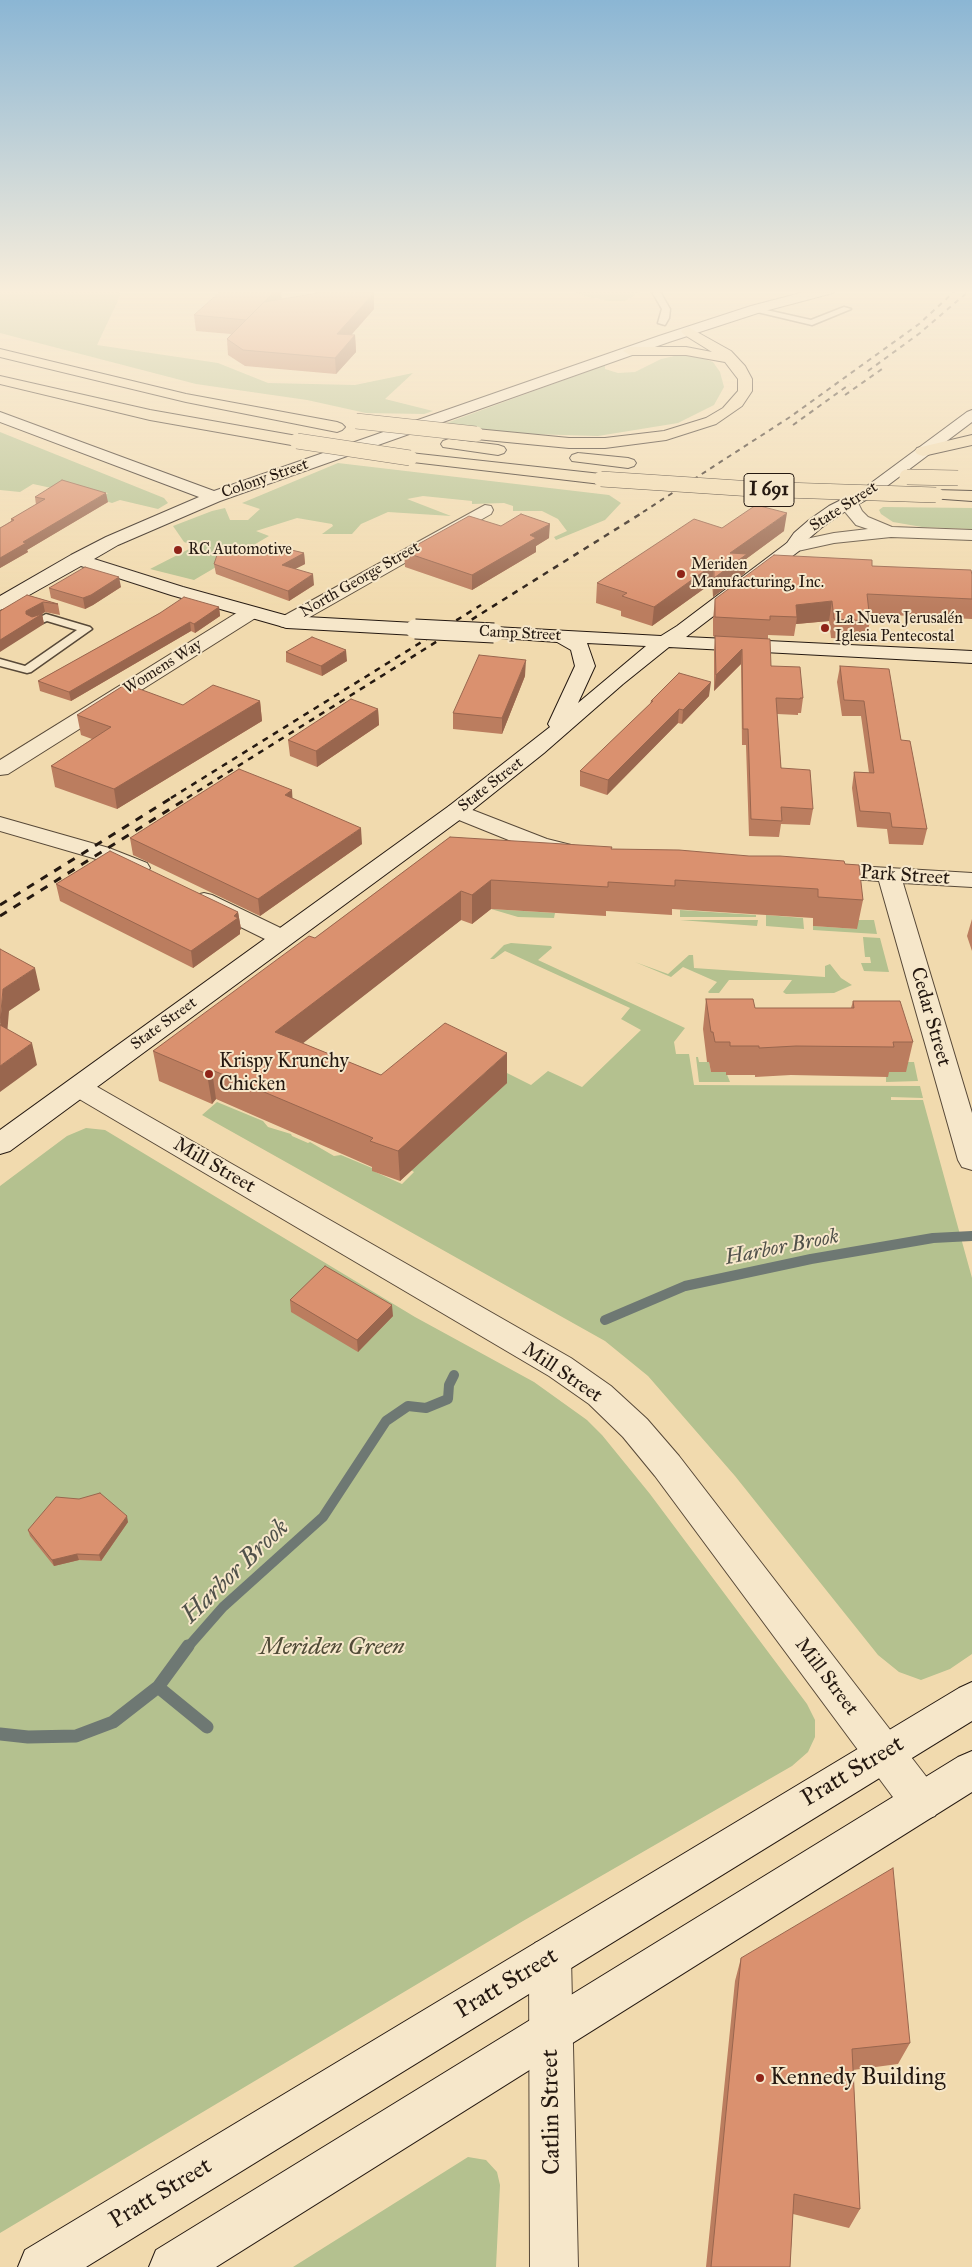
<!DOCTYPE html>
<html>
<head>
<meta charset="utf-8">
<style>
  body { margin:0 }
  canvas { display:block; background:#f1daae }
</style>
</head>
<body>
<canvas width="972" height="2267"></canvas>
<script>
const c = document.querySelector('canvas').getContext('2d');
c.lineJoin = 'round';
function fill(path, color) { c.fillStyle = color; c.fill(path, 'evenodd'); }
const toPath = rows => new Path2D(rows.map(r => 'M' + r).join(''));
function stroke(path, color, width, dash) { c.strokeStyle = color; c.lineWidth = width; c.lineCap = dash ? 'butt' : 'round'; c.setLineDash(dash || []); c.stroke(path); }
function drawText(font, color, halo, rows, align = 'center') {
  c.font = font + ' "IM FELL Great Primer",serif'; c.lineWidth = 4; c.setLineDash([]); c.textBaseline = 'middle'; c.strokeStyle = halo; c.fillStyle = color; for (const [text, x, y, turn = 0] of rows) {
    c.save(); c.translate(x, y); c.rotate((+turn || 0) * Math.PI / 180); c.textAlign = isNaN(turn) ? turn : align; if (halo) c.strokeText(text, 0, 0); c.fillText(text, 0, 0); c.restore();
  }
}
const green = toPath([
  [0,290,112,290,121,294,97,345,218,363,268,383,355,385,413,373,385,399,433,411,424,414,366,413,307,400,196,384,0,333],
  [639,290,640,292,625,301,609,301,584,296,574,291],
  [679,355,699,357,713,362,720,372,724,387,714,405,678,423,598,436,529,434,441,425,605,365,605,369,618,373,635,372,661,359],
  [0,432,164,498,168,503,158,509,120,500,112,503,99,499,108,493,81,489,56,489,33,484,20,492,0,490],
  [338,463,609,495,621,503,605,520,556,540,554,537,567,531,558,519,542,511,513,511,513,506,504,503,472,504,472,501,423,496,407,499,451,516,388,512,361,524,352,534,322,534,333,526,332,524,297,518,256,531,269,536,194,580,150,569,195,546,184,542,173,526,212,511,225,508,230,520,248,520,260,509,242,503],
  [883,507,972,508,972,529,922,527,893,522,881,514,879,510],
  [491,909,555,913,554,918,518,917],
  [680,910,756,915,756,917,680,917],
  [766,915,803,918,804,929,766,926],
  [680,920,758,920,757,926],
  [856,920,874,920,877,934,813,930,813,926,857,929],
  [863,937,880,938,889,972,864,971,861,963,871,963,870,957,865,957],
  [511,943,551,946,552,948,538,960,685,1028,674,1042,676,1054,689,1054,694,1085,920,1086,923,1098,891,1097,891,1100,923,1100,972,1278,972,1654,950,1669,921,1680,899,1672,878,1655,735,1476,648,1376,605,1341,202,1115,217,1102,263,1121,268,1127,291,1134,292,1136,308,1143,310,1142,334,1156,341,1155,372,1168,373,1171,402,1184,414,1172,411,1170,506,1083,445,1042,531,1085,548,1071,582,1087,641,1030,621,1019,630,1008,505,951,494,959,490,959,504,945],
  [689,955,693,955,694,968,825,977,825,966,830,964,841,978,852,985,834,993,786,994,783,992,792,980,729,980,719,993,709,993,708,992,717,982,683,967,671,977,635,962,668,974],
  [696,1057,698,1057,699,1062,709,1062,711,1072,726,1072,730,1082,699,1082],
  [903,1062,914,1062,918,1081,886,1082,886,1072],
  [86,1128,105,1130,415,1317,534,1382,587,1420,602,1435,650,1494,807,1704,815,1720,815,1737,808,1752,792,1766,523,1921,0,2233,0,1186,67,1136],
  [468,2157,486,2160,497,2172,500,2185,496,2267,293,2267]
]);
const streamFar1 = toPath([
  [605,1320,685,1286,811,1259,933,1238,972,1236],
  [187,1648,223,1607,323,1517,386,1421,408,1406,426,1408,448,1399,449,1385,454,1375]
]);
const stream = toPath([
  [158,1687,207,1727],
  [0,1734,28,1737,76,1736,113,1722,158,1687,188,1646]
]);
const lane = toPath([
  [651,290,659,290,670,309,669,318,665,325,658,323,662,309,651,290],
  [753,307,811,320,844,307,851,309,812,325,753,311,753,307],
  [46,614,90,627,92,629,31,672,27,673,0,666,0,659,25,666,77,630,47,621,35,626,29,623,46,614]
]);
const street = toPath([
  [850,498,856,499,862,511,868,517,892,527,972,530,972,540,891,537,834,543,793,552,787,551,784,547,787,543,834,533,868,529,856,525,846,513,842,503,844,499,850,498],
  [485,505,491,506,493,510,491,514,294,626,287,628,280,626,278,622,280,618,485,505],
  [250,607,257,609,259,613,257,617,8,774,0,775,0,760,243,609,250,607],
  [457,804,547,839,579,847,582,852,579,857,571,859,531,849,449,816,446,811,449,806,457,804],
  [0,817,109,848,147,863,150,868,147,873,139,875,93,858,0,831,0,817],
  [823,864,972,873,972,887,903,883,972,1113,972,1170,962,1167,958,1160,879,881,815,876,812,871,815,866,823,864],
  [204,893,212,895,291,933,294,938,291,943,282,945,273,943,196,905,192,900,196,895,204,893],
  [78,1078,87,1081,571,1358,611,1386,647,1419,679,1456,935,1788,941,1802,935,1816,921,1821,907,1816,655,1476,623,1437,589,1404,549,1376,69,1093,65,1087,69,1081,78,1078],
  [550,1937,565,1943,571,1958,578,2267,530,2267,529,1958,535,1943,550,1937]
]);
const secondary = toPath([
  [812,290,834,290,833,293,761,312,669,342,220,501,118,545,94,559,183,587,288,616,415,623,422,625,424,629,422,633,415,635,287,628,171,595,81,566,6,608,0,610,0,596,71,555,106,537,199,497,0,422,0,412,214,491,659,336,751,306,812,290],
  [972,410,972,422,875,495,841,514,821,528,806,541,799,551,686,637,972,651,972,663,669,647,623,684,544,753,465,816,10,1151,0,1154,0,1130,449,806,550,727,548,724,575,666,571,650,557,642,487,637,485,633,487,629,494,627,661,636,677,626,787,543,794,533,809,520,829,506,863,489,967,412,972,410],
  [587,643,646,646,578,703,595,666,587,643],
  [972,1682,972,1721,86,2267,18,2267,25,2250,959,1688,972,1682],
  [972,1751,972,1792,216,2267,149,2267,156,2250,958,1757,972,1751]
]);
const highway = toPath([
  [688,327,731,351,745,366,752,379,752,391,742,406,716,424,666,440,605,448,569,448,476,439,471,437,468,434,471,431,476,429,569,438,605,438,664,431,706,418,723,408,738,391,738,379,725,362,686,355,630,355,623,351,630,347,686,347,712,352,683,334,681,331,688,327],
  [0,349,186,394,337,422,342,424,345,427,342,430,337,432,186,402,0,357,0,349],
  [0,376,150,410,297,436,303,438,305,441,303,444,297,446,150,420,0,384,0,376],
  [972,435,972,445,923,456,917,454,915,451,917,448,972,435],
  [449,439,498,445,504,447,506,450,504,453,498,455,443,447,441,444,443,441,449,439],
  [410,453,601,474,607,476,609,479,607,482,601,484,404,461,402,458,404,455,410,453],
  [578,453,628,458,634,460,636,463,634,466,628,468,572,461,570,458,572,455,578,453],
  [936,490,972,491,972,501,930,498,928,495,930,492,936,490]
]);
const railFar2 = toPath([
  [868,371,920,333,970,290],
  [845,395,882,369],
  [793,425,850,384],
  [643,512,790,417,919,324,956,290]
]);
const railFar1 = toPath([
  [171,798,481,605],
  [187,798,645,511]
]);
const rail = toPath([
  [0,905,173,797],
  [0,916,189,797]
]);
const secondaryBridge = toPath([
  [415,629,494,633]
]);
const highwayBridge = toPath([
  [356,421,476,434],
  [297,441,410,458],
  [907,477,958,478],
  [601,479,753,489,936,495]
]);
const wall = toPath([
  [374,293,374,309,351,335,355,335,356,352,336,374,245,366,228,355,227,339,231,334,196,331,194,315,281,299],
  [35,497,108,502,27,550,28,552,0,568,0,528,11,521,11,519,36,505],
  [501,526,549,538,536,546,536,552,472,590,405,567,404,552],
  [722,528,784,531,746,559,745,573,713,597,712,583,652,626,621,616,621,611,596,603,597,583],
  [266,547,304,553,305,564,295,569,314,585,289,601,216,574,214,564],
  [872,566,972,575,972,619,869,614,870,621,866,640,831,638,829,621,796,624,794,636,768,635,768,639,771,666,803,698,801,713,798,713,798,715,777,714,781,768,813,809,810,825,781,824,779,837,749,836,746,745,742,745,741,664,714,691,714,651,715,637,713,636,713,619,715,599],
  [121,587,93,605,85,609,51,598,49,588],
  [27,595,58,604,60,615,45,612,42,614,44,624],
  [219,607,220,616,195,633,191,631,71,701,40,691,38,681,160,613],
  [286,652,347,661,322,676,286,662],
  [840,666,901,740,927,829,923,845,889,844,887,829,857,827,852,788,854,772,869,773,861,716,842,716,837,682],
  [525,676,502,734,453,729,453,713],
  [709,696,682,724,678,723,607,795,580,786,580,771,650,704,651,701],
  [260,701,262,721,117,809,55,787,51,766,92,739,81,735,77,715,183,705],
  [378,709,379,725,317,767,290,756,288,740],
  [292,798,362,844,260,916,133,855,130,838],
  [450,837,611,849,845,864,863,900,857,929,813,926,813,918,672,909,672,915,606,911,606,916,491,909,472,924,461,920,302,1043,381,1075,507,1083,400,1181,372,1171,372,1167,216,1099,212,1104,159,1081,153,1051,315,938],
  [56,884,238,912,241,929,240,930,240,934,193,968,60,901],
  [972,919,972,951,967,936],
  [706,999,755,1008,851,1008,853,1001,913,1042,906,1072,889,1072,888,1077,791,1075,755,1077,755,1075,726,1075,726,1072,711,1072,709,1062,707,1062,703,1029],
  [290,1300,393,1316,358,1352,291,1312],
  [128,1522,101,1561,79,1560,54,1566,30,1536,28,1530],
  [741,1958,910,2043,898,2064,853,2070,860,2209,849,2228,793,2214,790,2267,706,2267,735,1981]
]);
const shadedWall = toPath([
  [276,290,281,290,282,301,246,320],
  [374,293,374,309,338,350,337,334],
  [355,335,356,352,336,374,335,358],
  [106,493,108,502,27,550,28,552,0,568,0,558,23,542],
  [787,513,784,531,746,559,745,573,713,597,714,578,730,553],
  [550,524,549,538,536,546,536,552,472,590,472,575,530,535],
  [304,553,305,564,283,575,282,565],
  [714,564,712,583,652,626,654,607],
  [313,574,314,585,289,601,288,591],
  [119,577,121,587,93,605,85,609,83,598],
  [832,601,829,621,796,624,797,617,796,605],
  [43,602,45,612,42,614,44,624,0,652,0,640,26,614,26,611],
  [219,607,220,616,195,633,194,624],
  [190,622,191,631,71,701,69,692],
  [742,649,741,664,714,691,716,675],
  [346,650,347,661,322,676,321,666],
  [526,660,525,676,502,734,502,718],
  [711,682,709,696,682,724,683,710],
  [260,701,262,721,117,809,114,789],
  [378,709,379,725,317,767,316,751],
  [679,709,678,723,607,795,608,780],
  [292,790,293,807,285,795],
  [361,828,362,844,260,916,258,899],
  [491,880,491,909,472,924,472,895],
  [461,891,461,920,279,1062,275,1032],
  [238,912,241,929,240,930,240,934,193,968,191,951],
  [35,968,40,990,9,1011,6,1047,0,1026,3,989],
  [32,1043,37,1065,0,1092,0,1066],
  [507,1053,507,1083,400,1181,398,1151],
  [212,1070,216,1099,212,1104,207,1074],
  [392,1305,393,1316,358,1352,357,1340],
  [127,1516,128,1522,101,1561,99,1555],
  [77,1554,79,1560,54,1566,52,1560]
]);
const building = toPath([
  [222,290,276,290,246,320,194,315,222,290],
  [336,290,374,293,337,334,355,335,335,358,243,350,227,339,264,302,336,290],
  [62,480,106,493,23,542,26,543,0,558,0,528,14,520,11,519,45,499,35,497,62,480],
  [756,505,787,513,730,553,747,554,714,578,714,564,654,607,622,596,627,593,597,583,694,519,722,528,756,505],
  [521,514,550,524,530,535,536,538,472,575,404,552,469,516,501,526,521,514],
  [271,545,304,553,282,565,313,574,288,591,214,564,220,546,246,554,258,546,266,547,271,545],
  [774,555,872,560,872,566,971,570,972,575,972,599,867,594,870,621,834,619,832,601,796,605,797,617,770,616,770,620,715,617,715,599,774,555],
  [85,567,119,577,91,595,83,598,49,588,85,567],
  [27,595,58,604,43,602,26,611,26,614,32,617,42,614,0,640,0,611,27,595],
  [184,597,219,607,194,624,190,622,69,692,38,681,160,613,184,597],
  [715,636,770,639,771,666,800,667,803,698,800,698,800,699,776,698,781,768,810,770,813,809,781,807,782,821,751,819,748,729,743,729,742,649,716,675,715,636],
  [312,637,346,650,321,666,286,652,312,637],
  [479,655,526,660,502,718,453,713,479,655],
  [840,666,889,669,901,740,910,741,927,829,892,827,890,813,860,811,854,772,874,773,864,701,844,700,840,666],
  [679,673,711,682,683,710,679,709,608,780,580,771,653,701,651,701,679,673],
  [126,684,183,705,213,685,260,701,114,789,51,766,111,727,77,715,126,684],
  [351,699,378,709,316,751,288,740,351,699],
  [239,769,292,790,285,795,361,828,258,899,130,838,239,769],
  [450,837,612,847,611,849,679,850,749,856,780,856,844,861,845,864,859,865,863,900,818,897,818,889,675,880,675,886,608,882,608,887,491,880,472,895,461,891,275,1032,381,1075,445,1023,507,1053,398,1151,370,1141,373,1138,212,1070,207,1074,153,1051,309,936,315,938,450,837],
  [110,851,238,912,234,916,238,918,191,951,56,884,110,851],
  [0,949,35,968,3,989,0,1023,0,949],
  [706,999,753,999,755,1008,854,1008,853,1001,900,1001,913,1042,893,1042,894,1047,796,1046,759,1048,759,1046,730,1046,730,1042,715,1042,713,1032,711,1032,706,999],
  [0,1025,32,1043,0,1066,0,1025],
  [325,1266,392,1305,357,1340,290,1300,325,1266],
  [100,1493,127,1516,99,1555,77,1554,52,1560,28,1530,56,1497,79,1499,100,1493],
  [893,1868,910,2043,852,2049,860,2209,794,2194,790,2267,711,2267,741,1958,893,1868]
]);
const markers = [
  [178,550,5,"#8f2418"],
  [681,574,5,"#8f2418"],
  [825,628,5,"#8f2418"],
  [209,1074,5,"#8f2418"],
  [760,2078,5,"#8f2418"]
];
const farStreetnames = [
  ["Colony Street",265,479,-19],
  ["State Street",844,507,-33],
  ["North George Street",360,580,-30],
  ["Camp Street",520,634,3],
  ["Womens Way",163,667,-32],
  ["State Street",491,785,-38],
  ["State Street",164,1024,-36]
];
const farPoinames = [
  ["RC Automotive",188,550],
  ["Meriden",691,565],
  ["Manufacturing, Inc.",691,583],
  ["La Nueva Jerusalén",835,619],
  ["Iglesia Pentecostal",835,637]
];
const shields = [
  [769,490,50]
];
const shieldNames = [
  ["I 691",769,490]
];
const streetNames = [
  ["Park Street",905,876,4],
  ["Cedar Street",930,1017,74],
  ["Mill Street",214,1166,30],
  ["Mill Street",562,1373,34],
  ["Mill Street",826,1677,53]
];
const poiNames = [
  ["Krispy Krunchy",219,1062],
  ["Chicken",219,1085]
];
const waterNames = [
  ["Harbor Brook",782,1248,-11]
];
const nearParknames = [
  ["Meriden Green",332,1648]
];
const nearStreetnames = [
  ["Pratt Street",853,1772,-31],
  ["Pratt Street",507,1984,-31],
  ["Catlin Street",552,2112,-91],
  ["Pratt Street",161,2194,-31]
];
const nearPoinames = [
  ["Kennedy Building",770,2078]
];
const nearWaternames = [
  ["Harbor Brook",236,1572,-44]
];
fill(green, '#b4c18f');
stroke(streamFar1, '#6e7873', 10);
stroke(stream, '#6e7873', 13);
stroke(lane, '#584938', 3);
stroke(street, '#584938', 2);
stroke(secondary, '#251911', 2);
stroke(highway, '#251911', 2);
fill(lane, '#f6e7ca');
fill(street, '#f6e7ca');
fill(secondary, '#f6e7ca');
fill(highway, '#f1daae');
stroke(railFar2, '#251911', 2, [5, 5]);
stroke(railFar1, '#251911', 2.5, [6, 6]);
stroke(rail, '#251911', 3, [8, 8]);
stroke(secondaryBridge, '#251911', 21, []);
stroke(highwayBridge, '#251911', 16, []);
stroke(secondaryBridge, '#f6e7ca', 19);
stroke(highwayBridge, '#f1daae', 15);
fill(wall, '#bb7d5f');
fill(shadedWall, '#99664e');
fill(building, '#da916f');
stroke(building, '#99664e', 1);
const sky = c.createLinearGradient(0, 0, 0, 608);
sky.addColorStop(0, '#8bb6d4');
sky.addColorStop(0.48, '#f9eedb');
sky.addColorStop(1, '#f9eedb00');
c.fillStyle = sky;
c.fillRect(0, 0, 972, 608);
for (const [x, y, r, color] of markers) { const dot = new Path2D(); dot.arc(x, y, r, 0, 2 * Math.PI); c.fillStyle = color; c.fill(dot); stroke(dot, '#f6e7ca', 2); }
drawText('16px', '#251911', '#f6e7ca', farStreetnames);
drawText('16px', '#251911', '#f6e7ca', farPoinames, 'left');
for (const [x, y, w] of shields) { const box = new Path2D(); box.roundRect(x - w / 2, y - 16.5, w, 33, 4); c.fillStyle = '#f6e7ca'; c.fill(box); stroke(box, '#251911', 1); }
drawText('bold 19px', '#251911', null, shieldNames);
drawText('20px', '#251911', '#f6e7ca', streetNames);
drawText('20px', '#251911', '#f6e7ca', poiNames, 'left');
drawText('italic 21px', '#50514a', '#f6e7ca', waterNames);
drawText('italic 24px', '#504b37', '#f6e7ca', nearParknames);
drawText('24px', '#251911', '#f6e7ca', nearStreetnames);
drawText('24px', '#251911', '#f6e7ca', nearPoinames, 'left');
drawText('italic 25px', '#50514a', '#f6e7ca', nearWaternames);
</script>
</body>
</html>
